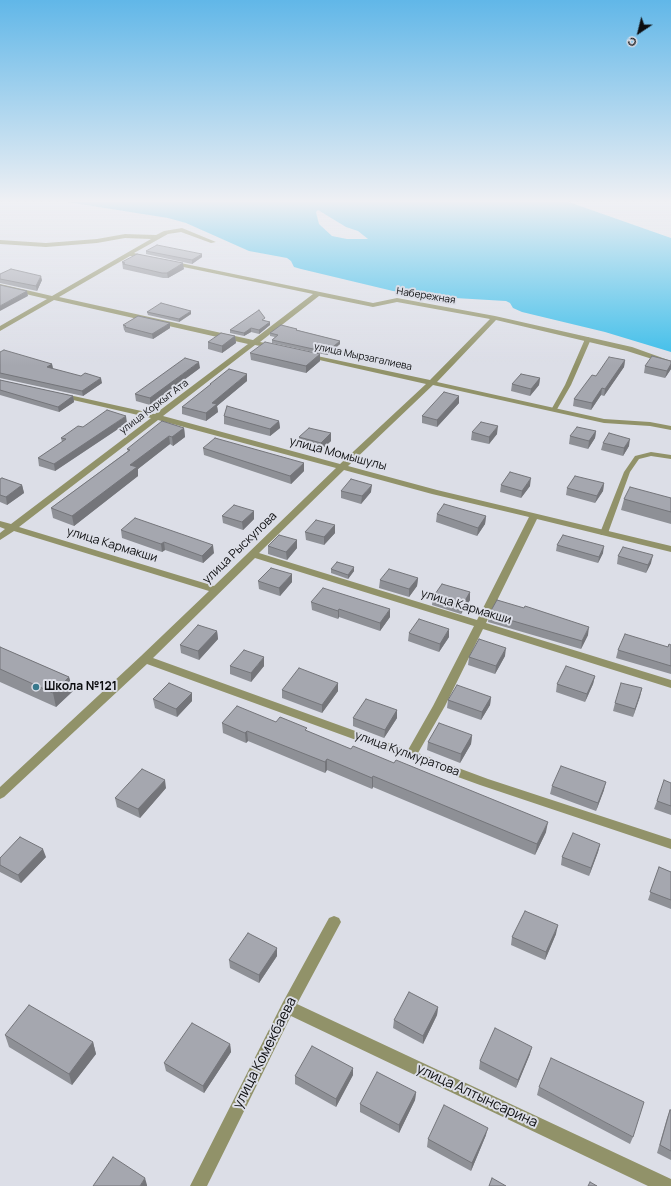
<!DOCTYPE html>
<html>
<head>
<meta charset="utf-8">
<style>
  body { margin:0 }
  #map { position:relative; width:671px; height:1186px; overflow:hidden; background:#dcdee7; font-family:Manrope,sans-serif }
  canvas { display:block }
  .north { position:absolute; left:619px; top:12px; width:40px; height:40px; -webkit-text-stroke:3px #dcdee7; paint-order:stroke; rotate:215deg; font-size:11px; font-weight:700; line-height:16px; text-align:center; color:#0c0d0f }
  .north::after { content:''; display:block; margin:auto; width:14px; height:18px; background:#0c0d0f; clip-path:polygon(50% 0,100% 100%,50% 72%,0 100%) }
</style>
</head>
<body>
<div id="map">
<canvas width="671" height="1186"></canvas>
<div class="north">С</div>
</div>
<script>
const c = document.querySelector('canvas').getContext('2d');
c.lineJoin = 'round';
function fill(path, color) { c.fillStyle = color; c.fill(path, 'evenodd'); }
const toPath = rows => new Path2D(rows.map(r => 'M' + r).join(''));
function stroke(path, color, width, dash) { c.strokeStyle = color; c.lineWidth = width; c.lineCap = dash ? 'butt' : 'round'; c.setLineDash(dash || []); c.stroke(path); }
function drawText(font, color, halo, rows, align = 'center') {
  c.font = font + ' Manrope,sans-serif'; c.lineWidth = 4; c.setLineDash([]); c.textBaseline = 'middle'; c.strokeStyle = halo; c.fillStyle = color; for (const [text, x, y, turn = 0] of rows) {
    c.save(); c.translate(x, y); c.rotate((+turn || 0) * Math.PI / 180); c.textAlign = isNaN(turn) ? turn : align; if (halo) c.strokeText(text, 0, 0); c.fillText(text, 0, 0); c.restore();
  }
}
const water = toPath([
  [54,200,563,200,671,238,671,352,605,332,522,312,513,308,510,303,506,301,438,297,393,291,301,269,294,267,291,261,287,258,249,251,186,223,168,218],
  [318,210,346,227,358,231,368,239,347,239,332,236,319,224,316,212]
]);
const service = toPath([
  [588,337,591,339,571,385,556,411,552,411,551,410,565,385,585,339,588,337],
  [651,452,671,455,671,459,651,456,639,459,630,472,608,533,604,535,601,535,600,533,624,472,635,456,651,452]
]);
const minor = toPath([
  [182,228,216,242,211,243,181,232,168,234,134,253,149,257,149,259,130,256,59,297,253,340,313,294,169,264,168,263,171,261,373,303,397,298,495,316,632,347,671,361,671,365,627,351,496,320,437,382,604,419,650,422,671,426,671,430,650,426,604,423,433,385,348,466,437,490,671,546,671,552,537,519,486,623,671,680,671,688,483,629,445,706,418,753,488,779,671,839,671,849,480,785,147,664,4,797,0,799,0,787,141,656,209,591,14,531,0,540,0,533,5,529,0,527,0,521,11,524,151,418,60,397,56,395,60,393,155,414,248,344,54,300,0,331,0,326,47,299,0,288,0,284,52,296,151,239,125,238,97,243,46,247,0,244,0,240,46,243,97,239,125,234,156,235,164,231,182,228],
  [319,296,373,307,397,302,490,319,430,380,303,353,303,357,306,357,426,384,340,464,163,416,255,345,276,349,276,345,260,342,319,296],
  [158,420,336,468,214,586,19,527,158,420],
  [344,470,432,494,529,517,477,620,259,553,344,470],
  [255,558,474,626,433,706,408,750,153,658,255,558],
  [334,916,339,918,341,922,297,1004,671,1179,671,1186,648,1186,291,1016,207,1186,190,1186,283,1002,329,918,334,916]
]);
const wall = toPath([
  [146,251,202,257,192,264,146,254],
  [122,262,184,269,168,278,163,278,123,269],
  [0,274,42,280,37,291,0,283],
  [147,312,191,314,179,322,148,315],
  [265,321,270,325,259,334,251,332,244,336,230,333,230,330],
  [123,325,170,328,153,339,125,332,125,331,124,330],
  [297,330,340,341,340,344,327,355,272,343,272,340,275,337,270,336,270,333],
  [235,336,236,343,222,353,208,349,208,342],
  [0,352,52,364,53,369,102,383,83,396,0,378],
  [250,353,320,361,306,373,251,360],
  [625,360,624,367,604,396,601,395,591,410,573,406,574,399,596,376],
  [671,361,671,369,665,378,644,373,645,366],
  [200,368,150,405,136,401,135,394],
  [540,378,539,385,530,396,511,391,512,384],
  [0,380,73,396,74,402,59,412,0,395],
  [247,381,217,406,218,412,206,421,182,414,182,407,210,385,210,384],
  [459,396,459,403,437,427,422,423,422,416],
  [224,416,279,421,280,428,270,436,224,424],
  [127,423,55,471,39,466,38,458,62,442,61,438,83,427],
  [184,428,185,437,173,446,170,444,138,469,138,476,74,526,53,518,51,508,128,451,127,449],
  [596,431,595,438,588,449,569,444,570,436],
  [472,432,497,434,489,444,471,440],
  [299,437,331,441,321,450,299,444],
  [603,443,629,446,623,456,601,450],
  [203,448,304,471,291,484,204,455],
  [0,479,22,485,24,493,7,505,0,502],
  [604,483,603,491,595,503,566,495,567,488],
  [501,485,530,486,521,498,500,492],
  [341,491,371,492,361,504,341,498],
  [671,498,671,524,621,510,624,499],
  [254,511,254,519,243,530,223,523,222,516],
  [437,514,486,516,485,524,477,536,436,522],
  [335,525,335,533,324,545,306,540,305,532],
  [121,530,214,553,203,563,165,550,162,552,122,538],
  [297,540,297,548,287,560,268,554,268,546],
  [557,545,603,553,598,563,556,551],
  [618,556,651,563,646,573,617,564],
  [331,569,354,571,348,579,331,573],
  [418,578,417,586,409,597,379,588,380,580],
  [258,581,292,582,280,596,259,589],
  [470,592,470,600,461,614,432,605,433,597],
  [311,602,390,617,380,631,339,617,338,619,312,610],
  [489,614,588,635,581,649,488,622],
  [217,631,218,639,199,660,181,653,180,645],
  [409,633,449,637,439,652,408,641],
  [671,645,671,674,616,658,618,650,668,647],
  [0,647,69,677,73,691,56,707,0,682],
  [505,656,495,674,468,665,469,657],
  [230,666,264,666,251,682,230,674],
  [595,676,593,684,585,702,556,692,557,684],
  [338,683,338,691,322,713,282,698,282,690],
  [642,688,633,717,613,711,615,703],
  [491,697,490,705,481,720,447,708,448,700],
  [153,699,192,701,177,717,155,708],
  [397,710,397,718,384,738,353,726,353,718],
  [276,722,307,731,546,832,535,855,373,787,372,789,327,770,325,773,248,741,246,743,223,733,222,723],
  [472,735,471,744,460,763,427,750,428,742],
  [671,783,671,815,654,809,657,801],
  [552,786,604,790,596,811,550,794],
  [166,788,140,818,117,807,115,798],
  [600,844,598,852,589,876,561,865,562,857],
  [46,857,21,883,0,872,0,858],
  [659,867,671,872,671,909,648,900],
  [556,934,545,960,511,945,512,937],
  [277,956,259,983,230,968,229,960],
  [438,1007,437,1015,423,1044,393,1028,394,1020],
  [5,1035,93,1042,96,1054,72,1085,9,1047],
  [230,1044,231,1052,204,1093,166,1071,164,1063],
  [530,1054,516,1088,479,1069,480,1061],
  [353,1075,336,1107,295,1084,295,1076],
  [539,1087,633,1137,630,1144,537,1095],
  [416,1092,415,1100,399,1133,360,1112,360,1104],
  [670,1110,671,1110,671,1160,657,1153,667,1118],
  [486,1135,471,1171,427,1147,428,1139]
]);
const shadedWall = toPath([
  [202,254,202,257,192,264,192,260],
  [183,263,184,269,168,278,167,273],
  [41,276,42,280,37,291,36,286],
  [27,291,28,296,0,311,0,306],
  [191,311,191,314,179,322,179,319],
  [270,322,270,325,259,334,259,330],
  [170,323,170,328,153,339,152,334],
  [251,328,251,332,244,336,244,333],
  [235,336,236,343,222,353,222,346],
  [340,341,340,344,327,355,327,352],
  [320,354,320,361,306,373,306,366],
  [625,360,624,367,604,396,605,389],
  [199,362,200,368,150,405,150,398],
  [52,364,53,369,47,367],
  [671,364,671,369,665,378,667,371],
  [247,374,247,381,217,406,218,412,206,421,206,413,212,403],
  [101,378,102,383,83,396,82,391],
  [540,378,539,385,530,396,531,389],
  [602,388,601,395,591,410,592,403],
  [73,396,74,402,59,412,58,407],
  [459,396,459,403,437,427,437,420],
  [126,416,127,423,55,471,54,464],
  [279,421,280,428,270,436,270,429],
  [498,426,497,434,489,444,489,437],
  [184,428,185,437,173,446,172,437],
  [596,431,595,438,588,449,589,441],
  [331,433,331,441,321,450,321,443],
  [169,436,170,444,138,469,138,476,74,526,72,516,130,465],
  [630,439,629,446,623,456,624,448],
  [304,463,304,471,291,484,290,476],
  [531,478,530,486,521,498,522,491],
  [604,483,603,491,595,503,597,496],
  [22,485,24,493,7,505,6,497],
  [372,485,371,492,361,504,362,496],
  [254,511,254,519,243,530,242,522],
  [486,516,485,524,477,536,478,528],
  [335,525,335,533,324,545,324,537],
  [297,540,297,548,287,560,286,552],
  [164,542,165,550,162,552,161,544],
  [213,545,214,553,203,563,202,556],
  [604,546,603,553,598,563,599,557],
  [653,555,651,563,646,573,648,565],
  [354,567,354,571,348,579,348,575],
  [292,574,292,582,280,596,279,588],
  [418,578,417,586,409,597,409,589],
  [470,592,470,600,461,614,462,606],
  [339,609,339,617,338,619,338,611],
  [390,609,390,617,380,631,380,623],
  [589,627,588,635,581,649,582,641],
  [449,629,449,637,439,652,440,644],
  [217,631,218,639,199,660,198,651],
  [506,648,505,656,495,674,496,666],
  [264,657,264,666,251,682,251,673],
  [595,676,593,684,585,702,587,694],
  [69,677,73,691,56,707,53,693],
  [338,683,338,691,322,713,322,705],
  [642,688,640,697,633,717,635,709],
  [192,693,192,701,177,717,176,709],
  [491,697,490,705,481,720,482,712],
  [397,710,397,718,384,738,385,730],
  [247,731,248,741,246,743,245,733],
  [472,735,471,744,460,763,461,754],
  [327,759,327,770,325,773,325,762],
  [373,776,373,787,372,789,372,778],
  [165,780,166,788,140,818,138,809],
  [606,782,604,790,596,811,598,803],
  [548,822,546,832,535,855,537,844],
  [600,844,598,852,589,876,591,868],
  [43,849,46,857,21,883,18,875],
  [558,925,556,934,545,960,546,952],
  [277,948,277,956,259,983,259,975],
  [438,1007,437,1015,423,1044,423,1036],
  [93,1042,96,1054,72,1085,69,1074],
  [230,1044,231,1052,204,1093,203,1086],
  [532,1047,530,1054,516,1088,518,1080],
  [353,1068,353,1075,336,1107,336,1099],
  [416,1092,415,1100,399,1133,399,1125],
  [488,1128,486,1135,471,1171,472,1163],
  [145,1178,147,1185,147,1186,140,1186]
]);
const building = toPath([
  [157,245,202,254,192,260,146,251,157,245],
  [137,254,183,263,167,273,162,273,123,264,125,263,122,262,137,254],
  [11,269,41,276,36,286,0,279,0,274,11,269],
  [0,285,27,291,0,306,0,285],
  [161,303,191,311,179,319,147,312,161,303],
  [259,310,265,318,262,320,270,322,259,330,251,328,244,333,230,330,259,310],
  [138,316,170,323,152,334,125,327,126,326,123,325,138,316],
  [281,325,297,329,296,330,340,341,327,352,272,340,278,335,270,333,281,325],
  [221,333,235,336,222,346,208,342,221,333],
  [265,342,320,354,306,366,250,353,265,342],
  [4,350,52,364,47,367,81,376,85,373,101,378,82,391,0,373,0,352,4,350],
  [652,356,671,361,671,364,667,371,645,366,652,356],
  [609,357,625,360,605,389,602,388,592,403,574,399,592,375,596,376,609,357],
  [185,358,199,362,150,398,135,394,185,358],
  [229,369,247,374,212,403,217,404,206,413,182,407,211,384,210,384,229,369],
  [521,374,540,378,531,389,512,384,521,374],
  [0,380,73,396,58,407,0,390,0,380],
  [444,392,459,396,437,420,422,416,444,392],
  [227,406,279,421,270,429,224,416,227,406],
  [107,410,126,416,54,464,38,458,66,439,61,438,78,426,83,427,107,410],
  [162,421,184,428,172,437,169,436,130,465,137,467,72,516,51,508,130,450,127,449,162,421],
  [481,422,498,426,489,437,472,432,481,422],
  [577,427,596,431,589,441,570,436,577,427],
  [309,428,331,433,321,443,299,437,309,428],
  [609,433,630,439,624,448,603,443,609,433],
  [215,438,304,463,290,476,203,448,215,438],
  [510,472,531,478,522,491,501,485,510,472],
  [575,476,604,483,597,496,567,488,575,476],
  [2,478,22,485,6,497,0,495,0,479,2,478],
  [351,479,372,485,362,496,341,491,351,479],
  [630,487,671,498,671,512,624,499,630,487],
  [444,504,486,516,478,528,437,514,444,504],
  [234,505,254,511,242,522,222,516,234,505],
  [135,518,213,545,202,556,164,542,161,544,121,530,135,518],
  [316,520,335,525,324,537,305,532,316,520],
  [279,535,297,540,286,552,268,546,279,535],
  [563,535,604,546,599,557,557,545,563,535],
  [623,547,653,555,648,565,618,556,623,547],
  [337,562,354,567,348,575,331,569,337,562],
  [271,568,292,574,279,588,258,581,271,568],
  [389,569,418,578,409,589,380,580,389,569],
  [442,584,470,592,462,606,433,597,442,584],
  [323,588,390,609,380,623,339,609,338,611,311,602,323,588],
  [497,600,524,608,525,606,589,627,582,641,489,614,497,600],
  [419,619,449,629,440,644,409,633,419,619],
  [198,625,217,631,198,651,180,645,198,625],
  [625,634,668,647,669,644,671,645,671,666,618,650,625,634],
  [479,639,506,648,496,666,469,657,479,639],
  [0,647,69,677,53,693,0,669,0,647],
  [244,650,264,657,251,673,230,666,244,650],
  [566,666,595,676,587,694,557,684,566,666],
  [299,668,338,683,322,705,282,690,299,668],
  [169,683,192,693,176,709,153,699,169,683],
  [621,683,642,688,635,709,615,703,621,683],
  [457,685,491,697,482,712,448,700,457,685],
  [366,699,397,710,385,730,353,718,366,699],
  [237,706,276,722,280,717,307,728,305,730,351,749,353,746,394,763,396,760,548,822,537,844,373,776,372,778,327,759,325,762,247,731,245,733,222,723,237,706],
  [439,723,472,735,461,754,428,742,439,723],
  [561,766,606,782,598,803,552,786,561,766],
  [142,769,165,780,138,809,115,798,142,769],
  [664,780,671,783,671,806,657,801,664,780],
  [573,833,600,844,591,868,562,857,573,833],
  [20,837,43,849,18,875,0,865,0,858,20,837],
  [659,867,671,872,671,900,650,892,659,867],
  [525,911,558,925,546,952,512,937,525,911],
  [248,933,277,948,259,975,229,960,248,933],
  [409,992,438,1007,423,1036,394,1020,409,992],
  [29,1005,93,1042,69,1074,5,1035,29,1005],
  [192,1023,230,1044,203,1086,164,1063,192,1023],
  [495,1028,532,1047,518,1080,480,1061,495,1028],
  [312,1046,353,1068,336,1099,295,1076,312,1046],
  [551,1058,644,1102,633,1137,539,1087,551,1058],
  [377,1072,416,1092,399,1125,360,1104,377,1072],
  [444,1105,488,1128,472,1163,428,1139,444,1105],
  [670,1110,671,1110,671,1151,660,1145,670,1110],
  [113,1157,145,1178,140,1186,93,1186,113,1157],
  [492,1178,506,1186,489,1186,492,1178],
  [590,1182,597,1186,588,1186,590,1182]
]);
const markers = [
  [36,687,4,"#38788c"]
];
const farStreetnames = [
  ["Набережная",426,296,9],
  ["улица Мырзагалиева",363,357,12],
  ["улица Коркыт Ата",154,407,-37]
];
const streetNames = [
  ["улица Момышулы",338,454,15],
  ["улица Кармакши",112,545,17],
  ["улица Рыскулова",240,548,-44],
  ["улица Кармакши",466,607,17],
  ["улица Кулмуратова",407,754,20]
];
const poiNames = [
  ["Школа №121",44,687]
];
const nearStreetnames = [
  ["улица Комекбаева",265,1053,-63],
  ["улица Алтынсарина",477,1096,25]
];
fill(water, '#37bce9');
fill(service, '#919269');
fill(minor, '#919269');
fill(wall, '#8e9096');
fill(shadedWall, '#74757a');
fill(building, '#a5a7af');
stroke(building, '#74757a', 1);
const sky = c.createLinearGradient(0, 0, 0, 366);
sky.addColorStop(0, '#61b7e8');
sky.addColorStop(0.55, '#eff0f4');
sky.addColorStop(1, '#eff0f400');
c.fillStyle = sky;
c.fillRect(0, 0, 671, 366);
for (const [x, y, r, color] of markers) { const dot = new Path2D(); dot.arc(x, y, r, 0, 2 * Math.PI); c.fillStyle = color; c.fill(dot); stroke(dot, '#dcdee7', 1.5); }
drawText('10px', '#0c0d0f', '#dcdee7', farStreetnames);
drawText('12px', '#0c0d0f', '#dcdee7', streetNames);
drawText('bold 12px', '#0c0d0f', '#dcdee7', poiNames, 'left');
drawText('14px', '#0c0d0f', '#dcdee7', nearStreetnames);
</script>
</body>
</html>
